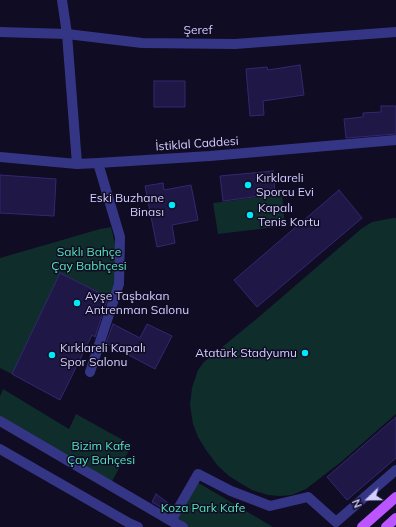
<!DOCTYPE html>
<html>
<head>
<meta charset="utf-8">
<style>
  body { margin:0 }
  #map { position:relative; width:396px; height:527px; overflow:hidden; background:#100c23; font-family:Mulish,sans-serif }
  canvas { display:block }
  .north { position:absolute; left:348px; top:479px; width:40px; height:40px; -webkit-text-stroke:3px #100c23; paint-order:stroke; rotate:248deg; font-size:11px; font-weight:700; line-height:16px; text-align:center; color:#d2ceff }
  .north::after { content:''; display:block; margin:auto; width:14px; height:18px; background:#d2ceff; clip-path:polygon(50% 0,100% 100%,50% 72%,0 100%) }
</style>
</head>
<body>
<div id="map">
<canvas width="396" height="527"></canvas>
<div class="north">N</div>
</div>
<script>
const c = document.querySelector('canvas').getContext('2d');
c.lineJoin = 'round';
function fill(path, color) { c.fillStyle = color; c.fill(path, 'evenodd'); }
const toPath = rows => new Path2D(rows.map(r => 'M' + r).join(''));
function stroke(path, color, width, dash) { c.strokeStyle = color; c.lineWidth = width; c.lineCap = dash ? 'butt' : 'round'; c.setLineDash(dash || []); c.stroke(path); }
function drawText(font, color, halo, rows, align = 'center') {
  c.font = font + ' Mulish,sans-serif'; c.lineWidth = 3; c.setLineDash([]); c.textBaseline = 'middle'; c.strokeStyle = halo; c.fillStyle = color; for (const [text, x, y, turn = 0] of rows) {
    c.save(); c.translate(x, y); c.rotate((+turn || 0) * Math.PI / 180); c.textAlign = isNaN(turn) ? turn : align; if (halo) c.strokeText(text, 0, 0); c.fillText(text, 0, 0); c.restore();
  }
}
const green = toPath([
  [282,194,285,226,218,234,213,203],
  [393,218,396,218,396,414,341,462,306,489,292,495,280,496,268,495,252,490,240,483,229,476,218,466,206,450,198,437,193,424,190,405,192,388,198,370,204,362,260,316,361,229,372,222],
  [111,227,116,248,116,276,110,298,60,273,12,374,0,368,0,258,100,229],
  [3,389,69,429,76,414,132,445,110,485,0,422,0,396],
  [197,482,273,527,183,527,171,521]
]);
const building = toPath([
  [300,65,304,95,263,101,264,115,250,116,246,69,267,67,268,70,300,65],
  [154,81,185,81,185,107,154,107,154,81],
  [381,106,396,106,396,134,346,138,344,119,363,117,363,113,381,112,381,106],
  [273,171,275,194,223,201,220,176,273,171],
  [0,175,56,179,54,216,0,213,0,175],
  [163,183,164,190,191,185,198,220,172,225,175,243,157,247,145,186,163,183],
  [339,190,362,218,257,307,234,280,339,190],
  [60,273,108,297,95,337,92,335,60,400,12,374,60,273],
  [113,324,140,338,147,324,172,336,155,369,106,343,113,324],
  [396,417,396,458,347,500,327,477,396,417],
  [156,494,172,506,169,512,152,502,156,494]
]);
const minor = toPath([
  [62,0,67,34,77,164],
  [0,32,67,34,142,43,235,44,396,32],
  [0,157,77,164,98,163,210,156,396,140],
  [90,372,119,284,120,237,98,163],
  [0,421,171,521,183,527],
  [0,449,129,523,138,527],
  [171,521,198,474,231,491,270,506,308,497,336,522,396,470]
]);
const major = toPath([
  [362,527,396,497],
  [386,527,396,518]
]);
const markers = [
  [248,185,4,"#00e9f9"],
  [172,205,4,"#00e9f9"],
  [250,215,4,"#00e9f9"],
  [77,303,4,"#00e9f9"],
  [305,353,4,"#00e9f9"],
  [52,355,4,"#00e9f9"]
];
const streetNames = [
  ["Şeref",198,30],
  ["İstiklal Caddesi",197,144,-4]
];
const poiNames = [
  ["Kırklareli",256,178],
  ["Sporcu Evi",256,192],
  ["Eski Buzhane",164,198,"right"],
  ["Binası",164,212,"right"],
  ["Kapalı",258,208],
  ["Tenis Kortu",258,222],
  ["Ayşe Taşbakan",85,296],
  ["Antrenman Salonu",85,310],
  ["Kırklareli Kapalı",60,348],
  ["Spor Salonu",60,362],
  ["Atatürk Stadyumu",297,353,"right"]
];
const parkNames = [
  ["Saklı Bahçe",89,252],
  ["Çay Babhçesi",89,266],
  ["Bizim Kafe",101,446],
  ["Çay Bahçesi",101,460],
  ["Koza Park Kafe",203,508]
];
fill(green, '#0f2d2b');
fill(building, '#1f1745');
stroke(building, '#342872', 1);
stroke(minor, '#353585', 10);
stroke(major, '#ba55ff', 10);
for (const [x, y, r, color] of markers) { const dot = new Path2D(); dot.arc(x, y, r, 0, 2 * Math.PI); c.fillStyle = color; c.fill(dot); stroke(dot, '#100c23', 1.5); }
drawText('12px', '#d2ceff', '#100c23', streetNames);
drawText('12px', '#d2ceff', '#100c23', poiNames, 'left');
drawText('12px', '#54e6bd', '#100c23', parkNames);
</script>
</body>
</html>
